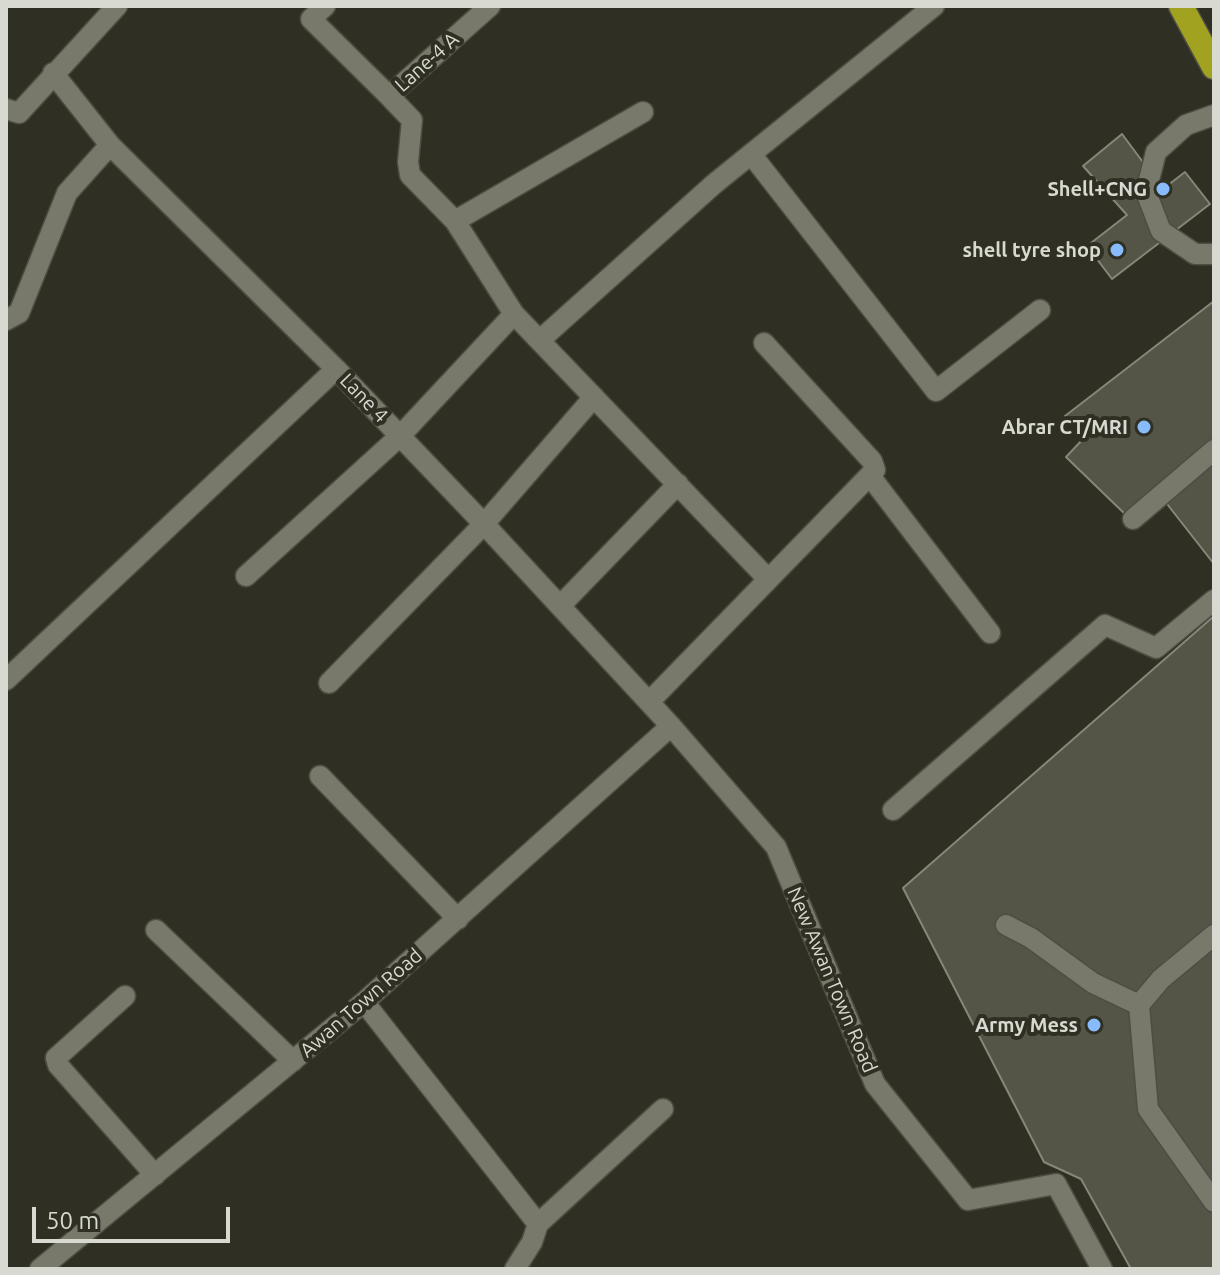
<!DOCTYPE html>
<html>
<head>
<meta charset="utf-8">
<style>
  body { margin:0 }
  #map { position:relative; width:1220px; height:1275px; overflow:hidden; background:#2f3023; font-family:Ubuntu,sans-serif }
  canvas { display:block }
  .frame { position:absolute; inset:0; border:8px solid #d8d9d1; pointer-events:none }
  .scale { position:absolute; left:32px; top:1207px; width:198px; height:36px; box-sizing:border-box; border:4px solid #d8d9d1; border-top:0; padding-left:10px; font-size:24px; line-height:28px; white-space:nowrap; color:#d8d9d1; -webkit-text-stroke:6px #2f3023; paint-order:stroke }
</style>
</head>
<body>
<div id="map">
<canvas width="1220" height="1275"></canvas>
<div class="frame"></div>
<div class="scale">50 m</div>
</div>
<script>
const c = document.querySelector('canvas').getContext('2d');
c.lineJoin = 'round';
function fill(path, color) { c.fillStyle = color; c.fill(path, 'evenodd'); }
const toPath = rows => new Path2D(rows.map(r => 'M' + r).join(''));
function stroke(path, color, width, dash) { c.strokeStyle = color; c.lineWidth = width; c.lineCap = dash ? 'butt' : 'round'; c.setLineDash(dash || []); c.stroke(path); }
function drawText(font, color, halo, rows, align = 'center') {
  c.font = font + ' Ubuntu,sans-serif'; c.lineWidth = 8; c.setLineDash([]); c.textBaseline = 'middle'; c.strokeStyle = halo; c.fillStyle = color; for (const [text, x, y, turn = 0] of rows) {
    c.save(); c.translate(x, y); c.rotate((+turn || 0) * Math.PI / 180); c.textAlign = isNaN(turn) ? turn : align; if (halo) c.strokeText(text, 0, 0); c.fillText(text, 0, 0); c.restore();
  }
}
const building = toPath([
  [1122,134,1163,189,1185,172,1210,204,1112,279,1087,246,1127,215,1083,166,1122,134],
  [1214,301,1214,564,1160,495,1128,517,1066,457,1083,439,1065,416,1214,301],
  [1214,616,1214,1269,1131,1269,1081,1179,1044,1162,903,888,1214,616]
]);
const minor = toPath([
  [325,6,311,19,389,96,490,6],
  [53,73,110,145,336,369,484,524,671,726,776,847,875,1084,968,1200,1056,1184,1102,1269],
  [389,96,412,120,408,162,410,175,455,221,514,314,767,578],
  [6,109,19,113,117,6],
  [1214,115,1186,125,1156,152,1146,192,1161,231,1195,254,1214,254],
  [751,154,936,391,1040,310],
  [455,221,643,112],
  [6,320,19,313,67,193,110,145],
  [540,340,714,184,934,6],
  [870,476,990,633],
  [1133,519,1214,450],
  [246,576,400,436,514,314],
  [560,606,678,484],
  [6,680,336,369],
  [329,683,484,524,594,397],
  [649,702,875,470,872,461,764,343],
  [320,776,458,919],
  [893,810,1105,625,1156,648,1214,600],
  [1006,925,1031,938,1093,983,1139,1005],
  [156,930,293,1061],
  [1214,935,1161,979,1139,1005,1148,1109,1214,1202],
  [125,996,56,1058,58,1065,155,1175],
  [364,1002,538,1224,532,1242,515,1269],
  [538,1224,663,1109],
  [40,1269,364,1002,671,726]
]);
const highway = toPath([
  [1181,6,1214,67]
]);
const markers = [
  [1163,189,8,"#88bbfc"],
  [1117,250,8,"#88bbfc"],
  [1144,427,8,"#88bbfc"],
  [1094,1025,8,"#88bbfc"]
];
const streetNames = [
  ["Lane-4 A",427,62,-42],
  ["Lane 4",364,398,46],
  ["New Awan Town Road",832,980,67],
  ["Awan Town Road",361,1003,-41]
];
const poiNames = [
  ["Shell+CNG",1147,189],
  ["shell tyre shop",1101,250],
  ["Abrar CT/MRI",1128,427],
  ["Army Mess",1078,1025]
];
fill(building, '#545447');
stroke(building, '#868778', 2);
stroke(minor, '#4d4e43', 23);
stroke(highway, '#4d4e43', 27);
stroke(minor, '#78796a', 20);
stroke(highway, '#a1a21f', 24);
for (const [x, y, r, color] of markers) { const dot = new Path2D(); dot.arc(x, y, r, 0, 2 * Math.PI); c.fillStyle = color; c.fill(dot); stroke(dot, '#2f3023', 3); }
drawText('20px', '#d8d9d1', '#2f3023', streetNames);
drawText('bold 20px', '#d8d9d1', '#2f3023', poiNames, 'right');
</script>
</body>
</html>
